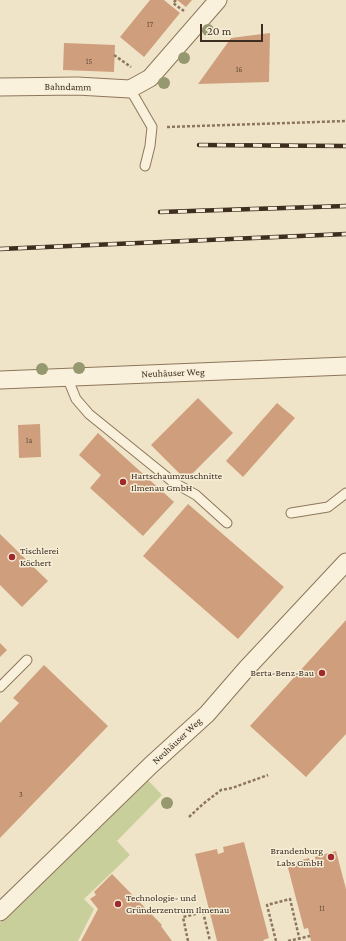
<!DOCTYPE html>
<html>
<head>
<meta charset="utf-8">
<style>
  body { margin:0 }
  #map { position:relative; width:346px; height:941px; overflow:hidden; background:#f0e4c8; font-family:"Crimson Pro",serif }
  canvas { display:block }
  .scale { position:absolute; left:200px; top:24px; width:63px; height:18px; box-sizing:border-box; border:2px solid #3d2e20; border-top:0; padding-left:5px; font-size:12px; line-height:14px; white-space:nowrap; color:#3d2e20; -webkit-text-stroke:3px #f7eed8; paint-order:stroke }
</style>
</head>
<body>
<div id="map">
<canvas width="346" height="941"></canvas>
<div class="scale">20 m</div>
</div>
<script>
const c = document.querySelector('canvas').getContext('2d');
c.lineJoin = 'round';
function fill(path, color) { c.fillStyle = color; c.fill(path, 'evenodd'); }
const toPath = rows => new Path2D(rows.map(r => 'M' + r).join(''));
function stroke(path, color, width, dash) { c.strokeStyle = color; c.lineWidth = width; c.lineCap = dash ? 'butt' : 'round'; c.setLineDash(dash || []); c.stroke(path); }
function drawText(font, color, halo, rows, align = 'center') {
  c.font = font + ' "Crimson Pro",serif'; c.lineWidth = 3; c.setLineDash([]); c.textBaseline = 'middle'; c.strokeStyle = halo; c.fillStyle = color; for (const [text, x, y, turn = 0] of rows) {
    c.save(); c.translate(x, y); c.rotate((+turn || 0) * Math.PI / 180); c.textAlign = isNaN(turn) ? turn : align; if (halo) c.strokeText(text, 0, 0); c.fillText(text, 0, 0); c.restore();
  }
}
const green = toPath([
  [143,775,162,795,117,841,130,855,84,899,94,909,78,941,0,941,0,923]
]);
const building = toPath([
  [150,0,164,0,180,13,144,57,120,37],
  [177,0,192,0,186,7],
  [270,33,269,82,198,84,231,38],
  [64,43,115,45,114,72,63,70],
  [198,398,233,433,186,480,151,445],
  [277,403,295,418,243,477,226,461],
  [40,424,41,457,19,458,18,425],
  [98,433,174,502,143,536,90,488,101,475,79,455],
  [188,504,284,587,238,639,143,556],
  [0,534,48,581,22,607,0,585],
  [346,620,346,734,306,777,250,726],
  [0,643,7,650,0,657],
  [44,665,108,726,0,838,0,723,19,703,13,698],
  [244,842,269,938,263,940,264,941,217,941,195,854,217,849,218,854,224,852,223,847],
  [336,851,346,889,346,941,311,941,308,928,304,929,287,864,309,858,311,863,316,862,315,857],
  [112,874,162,925,161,926,172,941,81,941,98,909,90,899,96,895,94,892]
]);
const path = toPath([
  [176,0,173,3,184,11],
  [114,55,131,67],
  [167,127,346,121],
  [189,817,203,804,221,790,232,788,268,775],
  [188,941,183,917,203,912,210,941],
  [276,941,267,905,290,899,300,941],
  [288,941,310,936]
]);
const lane = toPath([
  [130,89,152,127,150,146,145,166],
  [67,377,76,399,89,414,173,482,196,495,227,523],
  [291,513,328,507,346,493],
  [0,687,27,660]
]);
const street = toPath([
  [0,87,77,86,130,89,150,78,218,0],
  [0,380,346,366],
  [0,912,151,765,207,714,246,669,346,562]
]);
const rail = toPath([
  [199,145,346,146],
  [160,212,346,206],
  [0,249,346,234]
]);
const trees = [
  [208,30],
  [184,58],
  [164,83],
  [79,368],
  [42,369],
  [167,803]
];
const markers = [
  [123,482,4,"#9e2a2b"],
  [12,557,4,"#9e2a2b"],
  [322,673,4,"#9e2a2b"],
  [331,857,4,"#9e2a2b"],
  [118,904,4,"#9e2a2b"]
];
const numberNames = [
  ["17",150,25],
  ["15",89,62],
  ["16",239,70],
  ["1a",29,441],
  ["3",21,795],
  ["11",322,909]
];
const streetNames = [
  ["Bahndamm",68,87,1],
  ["Neuhäuser Weg",173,373,-2],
  ["Neuhäuser Weg",177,741,-43]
];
const poiNames = [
  ["Hartschaumzuschnitte",131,476],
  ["Ilmenau GmbH",131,488],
  ["Tischlerei",20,551],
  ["Köchert",20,563],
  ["Berta-Benz-Bau",314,673,"right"],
  ["Brandenburg",323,851,"right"],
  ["Labs GmbH",323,863,"right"],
  ["Technologie- und",126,898],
  ["Gründerzentrum Ilmenau",126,910]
];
fill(green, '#c9cf9b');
fill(building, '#cf9f7d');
stroke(lane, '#8d765c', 11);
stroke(street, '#8d765c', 19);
stroke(path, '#8d765c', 2.5, [3, 2]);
stroke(lane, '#faf1dc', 9);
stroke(street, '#faf1dc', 17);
stroke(rail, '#3d2e20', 4.5);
stroke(rail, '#f7eed8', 3, [9]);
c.fillStyle = '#96986f';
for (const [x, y] of trees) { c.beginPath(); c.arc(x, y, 6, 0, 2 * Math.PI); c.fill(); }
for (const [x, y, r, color] of markers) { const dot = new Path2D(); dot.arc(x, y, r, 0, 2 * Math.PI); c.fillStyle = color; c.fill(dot); stroke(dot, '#f7eed8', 1.5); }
drawText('8px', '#624a37', null, numberNames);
drawText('10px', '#3d2e20', '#f7eed8', streetNames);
drawText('10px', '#3d2e20', '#f7eed8', poiNames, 'left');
</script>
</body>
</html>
